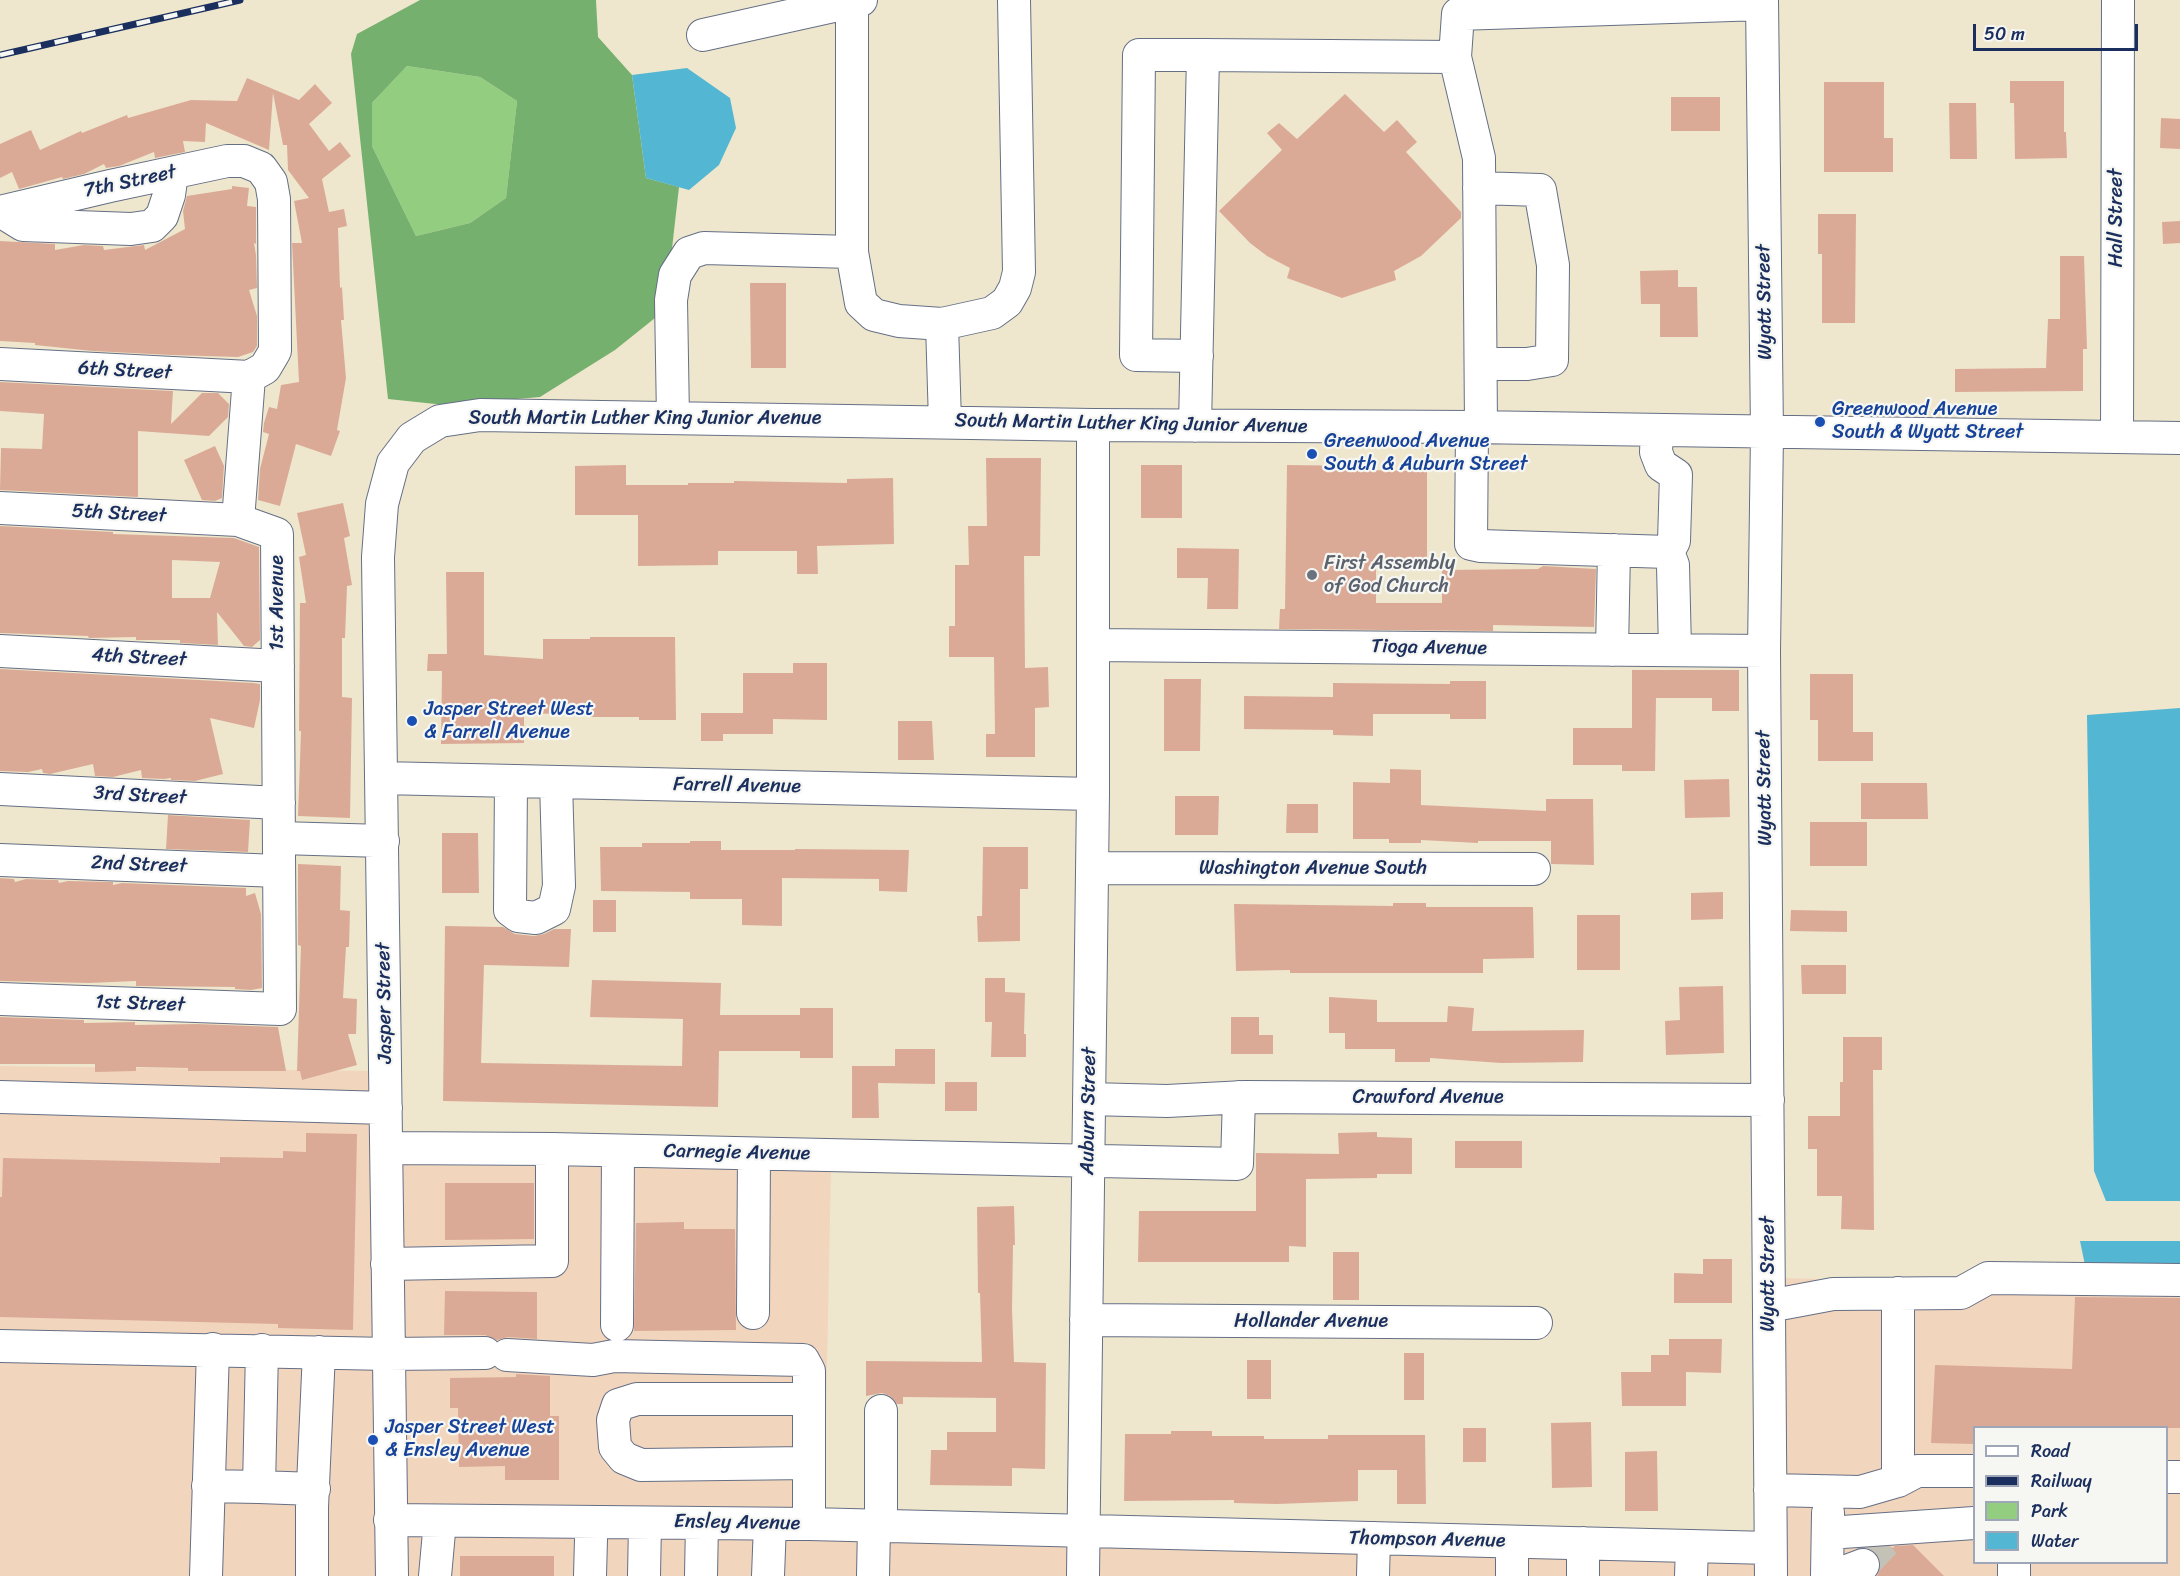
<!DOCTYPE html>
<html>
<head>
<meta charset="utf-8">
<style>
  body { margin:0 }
  #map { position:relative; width:2180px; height:1576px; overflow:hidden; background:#eee7cd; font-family:Sriracha,sans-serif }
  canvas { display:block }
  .legend { position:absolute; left:1973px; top:1426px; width:195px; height:138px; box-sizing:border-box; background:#f6f6f2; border:2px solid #9ea6b7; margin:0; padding:8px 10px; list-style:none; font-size:18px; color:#1b2f5e }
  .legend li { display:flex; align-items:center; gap:12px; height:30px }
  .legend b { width:30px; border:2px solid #9ea6b7 }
  .scale { position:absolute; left:1973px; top:24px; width:165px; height:27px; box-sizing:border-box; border:3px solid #1b2f5e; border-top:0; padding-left:8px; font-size:18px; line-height:21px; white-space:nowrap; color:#1b2f5e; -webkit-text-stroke:4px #f6f6f2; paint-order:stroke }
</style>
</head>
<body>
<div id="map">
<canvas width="2180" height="1576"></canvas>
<ul class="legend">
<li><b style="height:8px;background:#fff"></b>Road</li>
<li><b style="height:8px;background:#1b2f5e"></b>Railway</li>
<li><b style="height:16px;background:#93cd80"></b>Park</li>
<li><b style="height:16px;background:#53b6d2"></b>Water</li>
</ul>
<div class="scale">50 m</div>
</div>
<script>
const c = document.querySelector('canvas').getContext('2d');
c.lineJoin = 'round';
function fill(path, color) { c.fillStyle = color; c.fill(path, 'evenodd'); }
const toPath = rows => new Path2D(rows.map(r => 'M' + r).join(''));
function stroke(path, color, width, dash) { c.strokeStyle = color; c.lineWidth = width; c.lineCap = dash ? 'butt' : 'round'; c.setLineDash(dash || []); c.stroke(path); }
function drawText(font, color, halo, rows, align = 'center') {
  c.font = font + ' Sriracha,sans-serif'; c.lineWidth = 4.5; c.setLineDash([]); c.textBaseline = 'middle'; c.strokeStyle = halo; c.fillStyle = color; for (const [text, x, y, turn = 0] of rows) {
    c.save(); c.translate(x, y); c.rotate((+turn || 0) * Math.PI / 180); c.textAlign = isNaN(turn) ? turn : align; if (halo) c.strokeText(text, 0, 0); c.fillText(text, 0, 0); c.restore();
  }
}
const built = toPath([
  [0,1066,373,1071,379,1576,0,1576],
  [399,1165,831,1169,824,1513,403,1509],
  [2180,1275,2180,1576,1784,1576,1782,1278,1936,1282],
  [1974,1428,2166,1428,2166,1562,1974,1562],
  [404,1532,1071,1542,1070,1576,405,1576],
  [1096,1543,1757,1559,1758,1576,1096,1576]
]);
const green = toPath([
  [407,66,480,77,517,101,506,198,470,223,416,236,372,146,372,103]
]);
const forest = toPath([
  [420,0,596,0,598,37,632,75,646,178,679,187,665,310,615,350,540,397,445,405,388,399,351,54,357,34],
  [407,66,480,77,517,101,506,198,470,223,416,236,372,146,372,103]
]);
const water = toPath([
  [687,68,730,98,736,128,719,165,689,190,646,178,632,75],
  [2180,708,2180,1201,2106,1201,2094,1171,2087,715],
  [2080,1241,2180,1241,2180,1275,2086,1270]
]);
const building = toPath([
  [247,78,299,100,315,84,332,103,309,124,329,151,340,142,351,156,322,179,329,212,344,209,347,226,338,228,340,288,342,287,344,320,341,320,346,378,337,430,340,431,331,456,296,444,280,506,258,500,260,469,269,434,263,432,264,423,269,407,277,409,281,385,299,382,292,243,302,243,294,201,309,198,288,170,287,145,283,145,273,93,269,150,206,123,205,142,183,141,185,152,155,158,154,152,119,166,106,168,104,164,84,174,63,179,62,177,19,189,12,172,0,178,0,144,31,130,40,150,81,131,82,133,127,115,128,118,191,100,237,101],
  [2010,81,2064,81,2064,132,2066,132,2067,158,2015,159,2014,103,2010,103],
  [1824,82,1884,82,1884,138,1893,138,1893,172,1824,172],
  [1345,94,1384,132,1397,120,1417,142,1406,152,1461,212,1461,218,1421,256,1394,271,1396,280,1342,298,1287,278,1290,268,1267,256,1250,243,1219,211,1282,150,1267,133,1279,123,1297,139],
  [1671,97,1720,97,1720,131,1671,131],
  [1949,103,1976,103,1977,159,1950,159],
  [2161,118,2180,119,2180,149,2160,148],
  [232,186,249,188,247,206,256,207,256,244,254,243,256,255,257,288,249,290,257,316,257,346,253,352,238,357,171,355,93,351,35,345,35,343,0,341,0,241,55,244,55,250,84,245,103,246,104,250,144,245,145,250,185,229,183,211,187,196,232,189],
  [1818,214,1856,214,1855,323,1822,323,1822,254,1818,254],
  [2180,221,2180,243,2163,244,2162,222],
  [2060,256,2084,256,2087,349,2083,349,2083,391,1955,392,1955,369,2046,368,2048,319,2060,319],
  [1678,270,1678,287,1697,287,1698,337,1660,337,1660,304,1641,304,1640,271],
  [750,283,786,283,786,368,751,368],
  [0,382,173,391,171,424,202,393,218,393,229,404,228,417,209,436,138,431,138,497,0,490,1,448,42,449,44,414,0,411],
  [215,446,224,466,222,498,215,501,202,500,184,460],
  [986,458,1041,458,1040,556,1024,556,1025,668,1048,667,1049,707,1035,708,1035,757,986,757,986,734,995,734,994,657,949,657,949,626,955,626,955,565,969,565,968,526,987,526],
  [626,465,626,485,688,485,688,483,734,483,734,481,847,483,847,479,893,478,894,544,817,546,818,574,797,574,797,551,718,551,718,565,638,566,638,515,575,515,575,466],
  [1141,465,1182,465,1182,518,1141,518],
  [1287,465,1359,466,1359,470,1427,471,1427,560,1376,559,1376,603,1442,603,1442,570,1538,569,1543,566,1596,569,1594,627,1493,625,1493,631,1279,629,1280,609,1285,609],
  [343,503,350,536,344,538,352,585,347,586,345,638,342,638,342,697,352,698,350,818,298,816,301,731,299,731,300,603,306,603,299,557,306,555,297,513],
  [0,526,113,532,113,534,234,538,259,547,260,640,252,647,244,646,217,612,218,645,180,643,180,640,136,640,136,637,89,638,88,636,0,633],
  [172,560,220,562,210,598,172,598],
  [1177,548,1239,549,1238,609,1207,609,1208,578,1177,578],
  [446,572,484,572,484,655,543,659,543,639,590,639,590,637,675,637,676,720,639,720,639,717,589,717,589,713,524,714,524,743,441,744,442,671,427,671,428,654,447,654],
  [793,663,827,663,827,720,773,719,773,734,723,734,723,741,701,741,701,713,743,713,743,673,793,673],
  [0,669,253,683,260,684,260,700,254,728,210,718,223,774,195,781,171,780,171,778,164,779,142,778,141,770,113,777,95,776,93,764,50,774,43,773,42,769,28,772,0,771],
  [1632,670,1739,670,1739,711,1712,711,1712,698,1656,698,1655,771,1622,771,1622,765,1573,765,1573,728,1632,728],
  [1810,674,1853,674,1853,732,1873,732,1873,761,1818,761,1818,720,1810,720],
  [1164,679,1201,679,1200,751,1164,751],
  [1450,681,1486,681,1486,719,1450,719,1450,714,1373,714,1373,736,1333,735,1333,730,1244,729,1244,696,1333,697,1333,683,1450,684],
  [898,721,932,721,934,760,898,760],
  [1390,769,1421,770,1421,805,1546,811,1546,799,1593,799,1594,865,1551,864,1551,841,1478,841,1478,843,1421,840,1421,843,1389,843,1389,839,1353,839,1353,782,1390,783],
  [1729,779,1730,817,1685,818,1684,780],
  [1861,783,1927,783,1928,819,1861,819],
  [1175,796,1219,796,1218,835,1175,835],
  [1287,804,1318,804,1318,833,1286,833],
  [168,815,250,820,248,852,166,849],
  [1810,822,1867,822,1867,866,1810,866],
  [442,833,478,833,479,893,442,893],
  [690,841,721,841,721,850,795,850,795,849,909,850,907,892,879,891,879,879,782,878,782,926,742,925,742,899,690,899,690,892,601,891,600,847,642,847,642,843,690,843],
  [983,847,1028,847,1028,889,1020,889,1020,941,978,942,977,916,982,916],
  [298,864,341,866,340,910,350,911,349,947,346,947,343,998,357,999,356,1034,348,1034,357,1065,302,1080,300,1071,297,1071,301,946,298,945],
  [0,878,14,879,15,882,26,879,58,880,59,883,68,881,113,882,113,885,122,883,246,888,246,896,255,893,261,914,262,988,251,990,235,989,235,987,136,986,136,981,89,983,0,981],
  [1723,892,1723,919,1691,920,1691,893],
  [593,900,616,900,616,932,593,932],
  [1393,903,1426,903,1426,907,1533,907,1534,958,1483,959,1483,973,1290,973,1290,970,1236,971,1234,904,1393,906],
  [1791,910,1847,911,1847,932,1790,931],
  [1577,915,1620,915,1620,970,1577,970],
  [445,926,503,927,515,934,534,936,544,934,554,929,571,929,569,967,484,965,481,1063,682,1066,683,1019,590,1017,592,980,721,983,720,1015,800,1015,800,1008,833,1008,833,1058,800,1058,800,1051,719,1051,718,1107,443,1101],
  [1801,965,1846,965,1846,994,1802,994],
  [985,978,1005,978,1005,992,1025,993,1024,1034,1026,1034,1026,1057,991,1057,992,1022,985,1022],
  [1723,986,1724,1053,1666,1055,1665,1021,1680,1020,1679,987],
  [1329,997,1377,1000,1377,1022,1447,1022,1448,1006,1474,1008,1472,1031,1584,1030,1583,1062,1501,1063,1430,1058,1430,1062,1395,1062,1395,1049,1345,1049,1345,1033,1329,1033],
  [0,1017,84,1020,84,1023,135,1022,135,1025,197,1024,278,1027,286,1071,188,1071,188,1068,136,1067,136,1071,95,1072,95,1064,0,1064],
  [1231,1017,1259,1017,1259,1035,1273,1035,1273,1054,1231,1054],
  [1843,1037,1882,1037,1882,1070,1873,1070,1874,1230,1841,1229,1842,1196,1817,1196,1817,1149,1808,1149,1808,1116,1840,1116,1840,1082,1843,1082],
  [895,1049,935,1049,935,1084,878,1083,879,1118,852,1118,852,1066,895,1066],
  [945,1082,977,1082,977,1111,945,1111],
  [1377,1132,1377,1137,1412,1138,1412,1174,1377,1174,1377,1178,1306,1179,1306,1247,1289,1246,1289,1262,1138,1262,1139,1211,1256,1211,1256,1153,1339,1154,1338,1133],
  [306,1133,357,1134,353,1330,278,1328,278,1324,0,1317,0,1197,2,1197,3,1158,220,1163,220,1157,283,1158,283,1151,306,1152],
  [1455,1141,1522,1141,1522,1168,1455,1168],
  [445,1183,534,1183,534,1239,445,1240],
  [1014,1206,1015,1245,1013,1245,1012,1309,1014,1362,1046,1363,1045,1469,1012,1468,1012,1486,930,1485,931,1450,947,1450,947,1432,996,1432,996,1398,903,1397,903,1404,897,1404,890,1396,882,1393,866,1396,866,1361,982,1362,980,1293,978,1293,977,1207],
  [684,1222,684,1229,735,1229,736,1330,634,1331,636,1223],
  [1333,1252,1359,1252,1359,1300,1333,1300],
  [1703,1259,1732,1259,1732,1303,1674,1303,1674,1273,1703,1274],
  [445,1291,537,1292,537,1339,508,1337,497,1340,485,1335,444,1335],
  [2075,1297,2180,1298,2180,1428,1974,1428,1974,1444,1931,1443,1935,1365,2072,1369],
  [1669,1339,1722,1339,1721,1373,1686,1372,1686,1406,1622,1406,1621,1372,1651,1372,1651,1355,1669,1355],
  [1404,1353,1424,1353,1424,1400,1404,1400],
  [1247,1360,1271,1360,1271,1399,1247,1399],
  [516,1374,550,1376,550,1416,559,1416,559,1480,505,1480,505,1466,459,1467,458,1408,450,1408,450,1378,516,1377],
  [1591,1422,1592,1487,1552,1488,1551,1423],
  [1463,1428,1486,1428,1486,1462,1463,1462],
  [1171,1431,1212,1431,1212,1436,1264,1436,1264,1439,1328,1439,1328,1435,1425,1435,1426,1504,1397,1504,1397,1470,1358,1470,1358,1501,1277,1504,1234,1503,1234,1500,1124,1501,1125,1434,1171,1434],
  [1657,1451,1658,1511,1625,1511,1625,1452],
  [1913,1545,1944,1576,1877,1576,1881,1567,1880,1559,1870,1548,1891,1547,1893,1548,1895,1546],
  [460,1556,554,1556,554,1576,460,1576]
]);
const minorTunnel = toPath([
  [1863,1565,1886,1541]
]);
const minor = toPath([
  [1762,0,1767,433,1764,651,1771,1576],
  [703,35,852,2],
  [1479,188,1540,190,1553,265,1552,360,1527,364,1481,364],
  [0,212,110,186,227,161,244,161,261,168,271,182,274,199,275,351,265,368,249,377,238,520],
  [2,212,23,225,131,229,152,226,162,216,169,195,172,173],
  [852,252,861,303,874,315,899,321,942,324,992,313,1007,302,1015,288,1019,272,1014,0],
  [942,324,945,422],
  [1197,356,1136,355,1139,55,1203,55],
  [0,364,249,377],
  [673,418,671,300,675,275,689,253,704,248,852,252,852,2,861,0],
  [1195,426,1203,55,1455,57],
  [1472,427,1471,544,1480,546,1668,552,1674,541,1676,475,1661,465,1656,452,1657,431],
  [1481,427,1479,158,1455,57,1458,14,1762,4],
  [2117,437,2118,0],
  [0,508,238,520,277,534,280,1009,0,999],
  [1668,552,1673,565,1675,650],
  [1093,645,1764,651],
  [1612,650,1614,550],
  [0,651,278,666],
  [381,778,1093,794],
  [511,781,510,910,518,916,536,918,554,909,559,886,556,782],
  [0,789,279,803],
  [280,838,383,841],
  [0,860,278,871],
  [1092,868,1534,869],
  [0,1097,386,1108],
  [1089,1099,1167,1101,1245,1097,1768,1100],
  [387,1148,552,1149,1237,1164,1239,1097],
  [387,1264,552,1261,552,1149],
  [1898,1293,1898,1481],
  [1769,1306,1833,1294,1961,1293,1988,1278,2180,1280],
  [753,1313,754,1154],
  [1086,1320,1536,1323],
  [617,1325,618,1151],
  [0,1346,388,1354,485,1353],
  [507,1355,593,1360,614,1356,803,1360,809,1371,809,1524],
  [809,1399,637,1399,618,1405,613,1420,615,1447,624,1458,641,1465,809,1463],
  [2166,1477,2180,1477],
  [208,1486,259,1487,262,1350],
  [259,1487,314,1489],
  [1770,1490,1860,1492,1898,1481,1917,1471,1974,1471],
  [390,1520,809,1524,1770,1548],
  [881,1526,881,1411],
  [1828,1533,1974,1523],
  [1583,1543,1583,1576],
  [206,1576,213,1349],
  [312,1576,312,1507,319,1352],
  [392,1576,378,557,382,504,393,463,412,438,440,421,480,415,1093,425,1472,427,2180,438],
  [435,1576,440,1521],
  [590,1576,591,1539],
  [644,1576,645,1523],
  [701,1576,702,1523],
  [768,1576,770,1524],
  [873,1576,874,1526],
  [1083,1576,1093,794,1093,425],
  [1373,1576,1374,1538],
  [1512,1576,1512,1542],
  [1691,1576,1692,1546],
  [1827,1576,1828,1513],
  [1834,1576,1863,1565],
  [2014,1576,2014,1562]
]);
const rail = toPath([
  [0,55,240,0]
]);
const markers = [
  [1820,422,6,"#1a4fb4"],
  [1312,454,6,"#1a4fb4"],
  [1312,575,6,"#6b7280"],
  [412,721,6,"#1a4fb4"],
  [373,1440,6,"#1a4fb4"]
];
const streetNames = [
  ["7th Street",130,182,-12],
  ["Hall Street",2117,218,-90],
  ["Wyatt Street",1765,302,-91],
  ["6th Street",125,371,3],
  ["South Martin Luther King Junior Avenue",645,419],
  ["South Martin Luther King Junior Avenue",1131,424,1],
  ["5th Street",119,514,3],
  ["1st Avenue",278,603,-90],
  ["Tioga Avenue",1429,648,1],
  ["4th Street",139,658,3],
  ["Farrell Avenue",737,786,1],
  ["Wyatt Street",1765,788,-91],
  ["3rd Street",140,796,3],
  ["2nd Street",139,865,2],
  ["Washington Avenue South",1313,869],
  ["Jasper Street",385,1003,-91],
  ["1st Street",140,1004,2],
  ["Crawford Avenue",1428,1098],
  ["Auburn Street",1089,1111,-89],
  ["Carnegie Avenue",737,1153,1],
  ["Wyatt Street",1769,1274,-90],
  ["Hollander Avenue",1311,1322],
  ["Ensley Avenue",737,1523,1],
  ["Thompson Avenue",1427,1540,1]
];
const transitNames = [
  ["Greenwood Avenue",1832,410],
  ["South & Wyatt Street",1832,433],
  ["Greenwood Avenue",1324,442],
  ["South & Auburn Street",1324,465],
  ["Jasper Street West",424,710],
  ["& Farrell Avenue",424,733],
  ["Jasper Street West",385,1428],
  ["& Ensley Avenue",385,1451]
];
const worshipNames = [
  ["First Assembly",1324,564],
  ["of God Church",1324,587]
];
fill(built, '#f2d5bd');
fill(green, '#93cd80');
fill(forest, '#76b06e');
fill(water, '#53b6d2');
fill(building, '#dbaa97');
stroke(minorTunnel, '#c4c2b7', 32, [32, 16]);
stroke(minor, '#656f85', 34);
stroke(minor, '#fff', 32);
stroke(rail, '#1b2f5e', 7);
stroke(rail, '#f6f6f2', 4.5, [14]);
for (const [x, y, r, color] of markers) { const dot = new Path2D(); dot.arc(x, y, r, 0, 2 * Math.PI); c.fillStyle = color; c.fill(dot); stroke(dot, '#f6f6f2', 2); }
drawText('20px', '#1b2f5e', '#f6f6f2', streetNames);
drawText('20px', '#164399', '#f6f6f2', transitNames, 'left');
drawText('20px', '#5b616d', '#f6f6f2', worshipNames, 'left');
</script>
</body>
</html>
